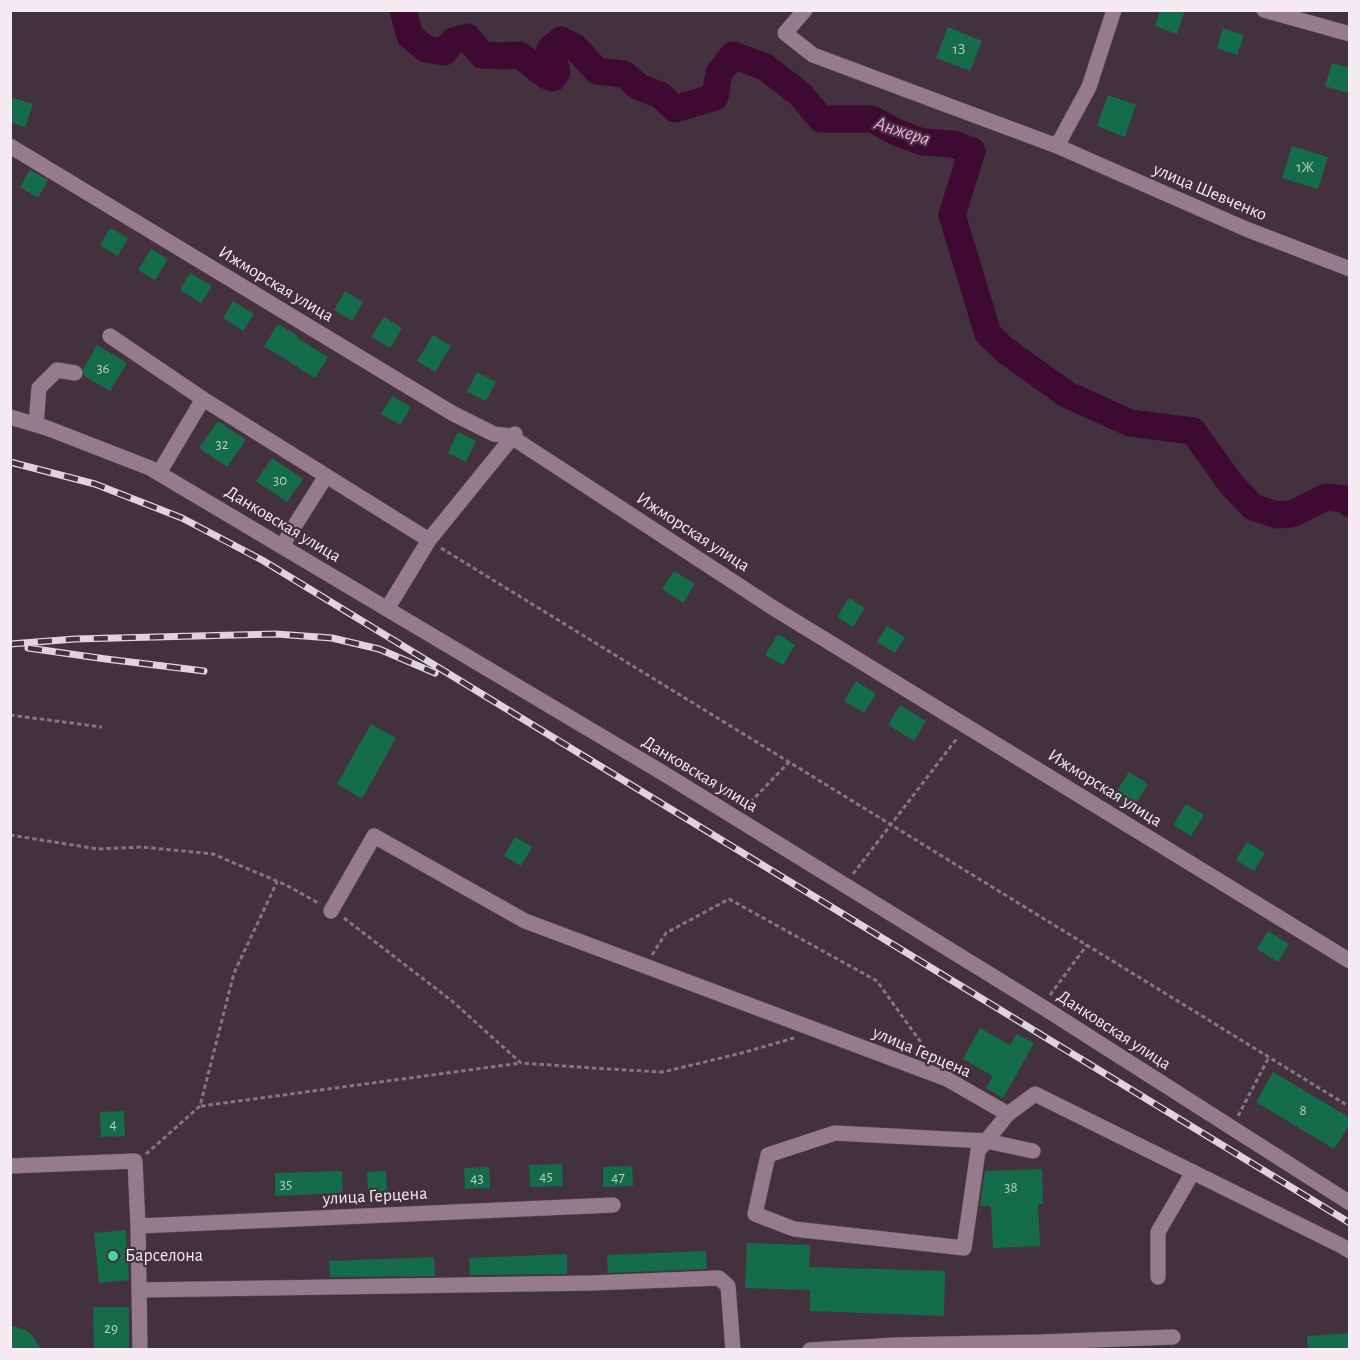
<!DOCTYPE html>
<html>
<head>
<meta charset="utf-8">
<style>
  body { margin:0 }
  #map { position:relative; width:1360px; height:1360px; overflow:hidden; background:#43313e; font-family:"Alegreya Sans",sans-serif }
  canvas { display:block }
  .frame { position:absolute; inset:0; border:12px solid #f5eaf1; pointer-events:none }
</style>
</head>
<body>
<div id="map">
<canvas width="1360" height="1360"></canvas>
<div class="frame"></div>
</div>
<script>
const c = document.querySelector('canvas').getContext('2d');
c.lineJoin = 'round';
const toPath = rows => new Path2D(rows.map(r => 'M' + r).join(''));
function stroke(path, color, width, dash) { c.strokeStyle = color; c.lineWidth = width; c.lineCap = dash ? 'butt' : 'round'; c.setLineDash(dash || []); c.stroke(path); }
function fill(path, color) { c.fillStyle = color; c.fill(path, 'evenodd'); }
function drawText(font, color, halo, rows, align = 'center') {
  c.font = font + ' "Alegreya Sans",sans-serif'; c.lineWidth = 4.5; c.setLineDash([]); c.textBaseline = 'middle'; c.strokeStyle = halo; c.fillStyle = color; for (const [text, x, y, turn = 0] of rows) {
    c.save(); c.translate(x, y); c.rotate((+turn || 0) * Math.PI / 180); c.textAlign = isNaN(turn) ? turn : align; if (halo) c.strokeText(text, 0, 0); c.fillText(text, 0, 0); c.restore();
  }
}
const river = toPath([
  [403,10,410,36,426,49,444,52,453,41,467,37,482,55,501,56,520,55,545,75,553,78,557,72,550,49,561,40,575,47,597,71,624,74,639,87,660,95,675,109,715,97,719,73,733,55,765,67,800,94,821,119,872,119,896,132,922,142,953,144,972,151,952,215,988,334,1005,350,1066,394,1130,423,1193,431,1231,484,1253,507,1277,515,1292,514,1326,497,1345,499,1350,504]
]);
const building = toPath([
  [1160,10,1185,10,1177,34,1155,26],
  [948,27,982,41,970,71,936,58],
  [1223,28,1244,35,1237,55,1217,48],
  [1332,63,1350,68,1350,84,1347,93,1325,86],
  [1108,95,1136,105,1125,137,1097,126],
  [10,97,33,104,25,127,10,122],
  [1292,146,1328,157,1318,189,1282,178],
  [30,170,48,180,38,198,20,187],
  [110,228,128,238,118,256,100,245],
  [151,249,168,259,155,280,138,270],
  [190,273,212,286,201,303,180,290],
  [345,291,363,302,352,321,334,310],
  [233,301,254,314,243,331,223,318],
  [384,317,402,328,390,348,371,337],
  [278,324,298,336,297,338,328,357,315,378,264,346],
  [433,335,451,346,435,372,417,361],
  [97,345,127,363,110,391,84,376,83,369],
  [477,372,496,382,486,401,467,392],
  [392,396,411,407,400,425,381,414],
  [218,421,246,440,227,467,199,448],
  [458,432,476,441,466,462,448,453],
  [272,458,303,479,287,502,256,481],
  [674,571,695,584,683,603,662,589],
  [849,598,865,608,853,627,837,617],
  [887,626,905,637,895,653,877,642],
  [778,634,795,645,783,665,765,655],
  [856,681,876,694,864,713,844,701],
  [900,705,926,721,914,741,888,725],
  [371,724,396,738,362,799,337,784],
  [1129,772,1148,784,1136,804,1116,792],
  [1186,804,1204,815,1191,836,1173,825],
  [515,837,532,847,521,866,504,856],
  [1247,842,1265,853,1254,871,1236,860],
  [1268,931,1289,944,1278,962,1257,949],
  [980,1028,1010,1045,1017,1034,1034,1043,1003,1098,986,1088,993,1076,963,1059],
  [1273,1072,1350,1118,1350,1124,1334,1149,1256,1102],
  [124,1111,125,1136,101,1137,100,1112],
  [562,1164,563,1186,530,1187,529,1165],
  [632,1166,633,1186,603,1187,603,1167],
  [489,1167,490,1188,465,1189,464,1168],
  [1042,1169,1043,1204,1038,1204,1040,1246,993,1248,991,1206,980,1206,985,1171],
  [342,1171,343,1193,275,1196,275,1173],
  [386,1171,387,1192,368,1192,367,1172],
  [126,1230,129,1280,99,1283,94,1233],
  [747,1243,810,1245,809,1267,945,1271,944,1316,810,1311,810,1290,745,1288],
  [706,1251,707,1269,608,1273,607,1255],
  [567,1254,567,1274,470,1275,469,1258],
  [434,1257,435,1276,330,1277,329,1261],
  [93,1307,129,1307,129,1350,94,1350],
  [10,1325,26,1330,33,1336,41,1350,10,1350],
  [1350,1333,1350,1350,1308,1350,1307,1336]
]);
const path = toPath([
  [441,548,1350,1107],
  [10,715,102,727],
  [745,808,789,762],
  [10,835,98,849,142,847,213,854,286,885,320,904],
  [853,874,958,737],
  [344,918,452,1001,521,1063,608,1069,663,1072,738,1054,794,1038],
  [652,955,666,933,729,899,877,981,932,1058],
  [1050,995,1087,945],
  [201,1106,521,1063],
  [1238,1116,1269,1057],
  [146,1154,200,1106,234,973,277,882]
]);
const minor = toPath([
  [805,10,785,33,813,55,1057,146,1246,229,1350,269],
  [1264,10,1350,34],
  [10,146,452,413,494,434,510,436,775,609,1350,961],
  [1057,146,1089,87,1114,10],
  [110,336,203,399],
  [10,417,47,428,150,468,663,773,1041,1006,1350,1203],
  [36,425,39,388,57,370,75,373],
  [159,473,203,399,429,540,387,609],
  [429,540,515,434],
  [282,546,326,476],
  [331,911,374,836,525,921,947,1079,1008,1114,1035,1094,1340,1245,1350,1251],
  [1008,1114,986,1141,978,1151,964,1248,794,1229,755,1214,768,1155,835,1133,986,1141,1033,1151],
  [10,1166,135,1161,138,1226,140,1350],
  [138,1226,613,1205],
  [1158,1277,1158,1232,1193,1172],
  [139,1290,592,1283,719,1278,728,1286,733,1350],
  [810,1350,896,1345,1041,1342],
  [1041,1350,1041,1342,1173,1337]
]);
const rail = toPath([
  [10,462,95,484,182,518,262,560,1350,1223],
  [10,644,75,639,276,634,332,638,379,649,435,673],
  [28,648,106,659,204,671]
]);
const markers = [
  [113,1256,6,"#4bd49b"]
];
const numberNames = [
  ["1З",959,49],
  ["1Ж",1305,167],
  ["36",103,368],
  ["32",222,444],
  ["30",280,480],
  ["8",1303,1110],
  ["4",113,1124],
  ["45",546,1176],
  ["47",618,1177],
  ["43",477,1178],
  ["35",286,1184],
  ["38",1011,1187],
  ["29",111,1328]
];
const streetNames = [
  ["улица Шевченко",1210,192,23],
  ["Ижморская улица",276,284,31],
  ["Данковская улица",283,524,31],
  ["Ижморская улица",693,532,33],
  ["Данковская улица",700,774,31],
  ["Ижморская улица",1105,788,32],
  ["Данковская улица",1114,1030,33],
  ["улица Герцена",922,1052,23],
  ["улица Герцена",375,1196,-3]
];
const poiNames = [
  ["Барселона",125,1256]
];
const waterNames = [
  ["Анжера",902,131,18]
];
stroke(river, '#3e0933', 27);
fill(building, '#156c4b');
stroke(minor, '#5f4f5b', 16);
stroke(path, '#867681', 3, [4.5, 3]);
stroke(minor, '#967b8d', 15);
stroke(rail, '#e0d4dc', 7);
stroke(rail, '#43313e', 4.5, [14]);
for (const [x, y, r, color] of markers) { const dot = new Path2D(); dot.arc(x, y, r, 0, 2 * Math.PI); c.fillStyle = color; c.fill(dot); stroke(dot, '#43313e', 2); }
drawText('15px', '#bdcac8', null, numberNames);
drawText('18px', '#f5eaf1', '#43313e', streetNames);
drawText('18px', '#f5eaf1', '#43313e', poiNames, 'left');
drawText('italic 20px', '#fea8e5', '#43313e', waterNames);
</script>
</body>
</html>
